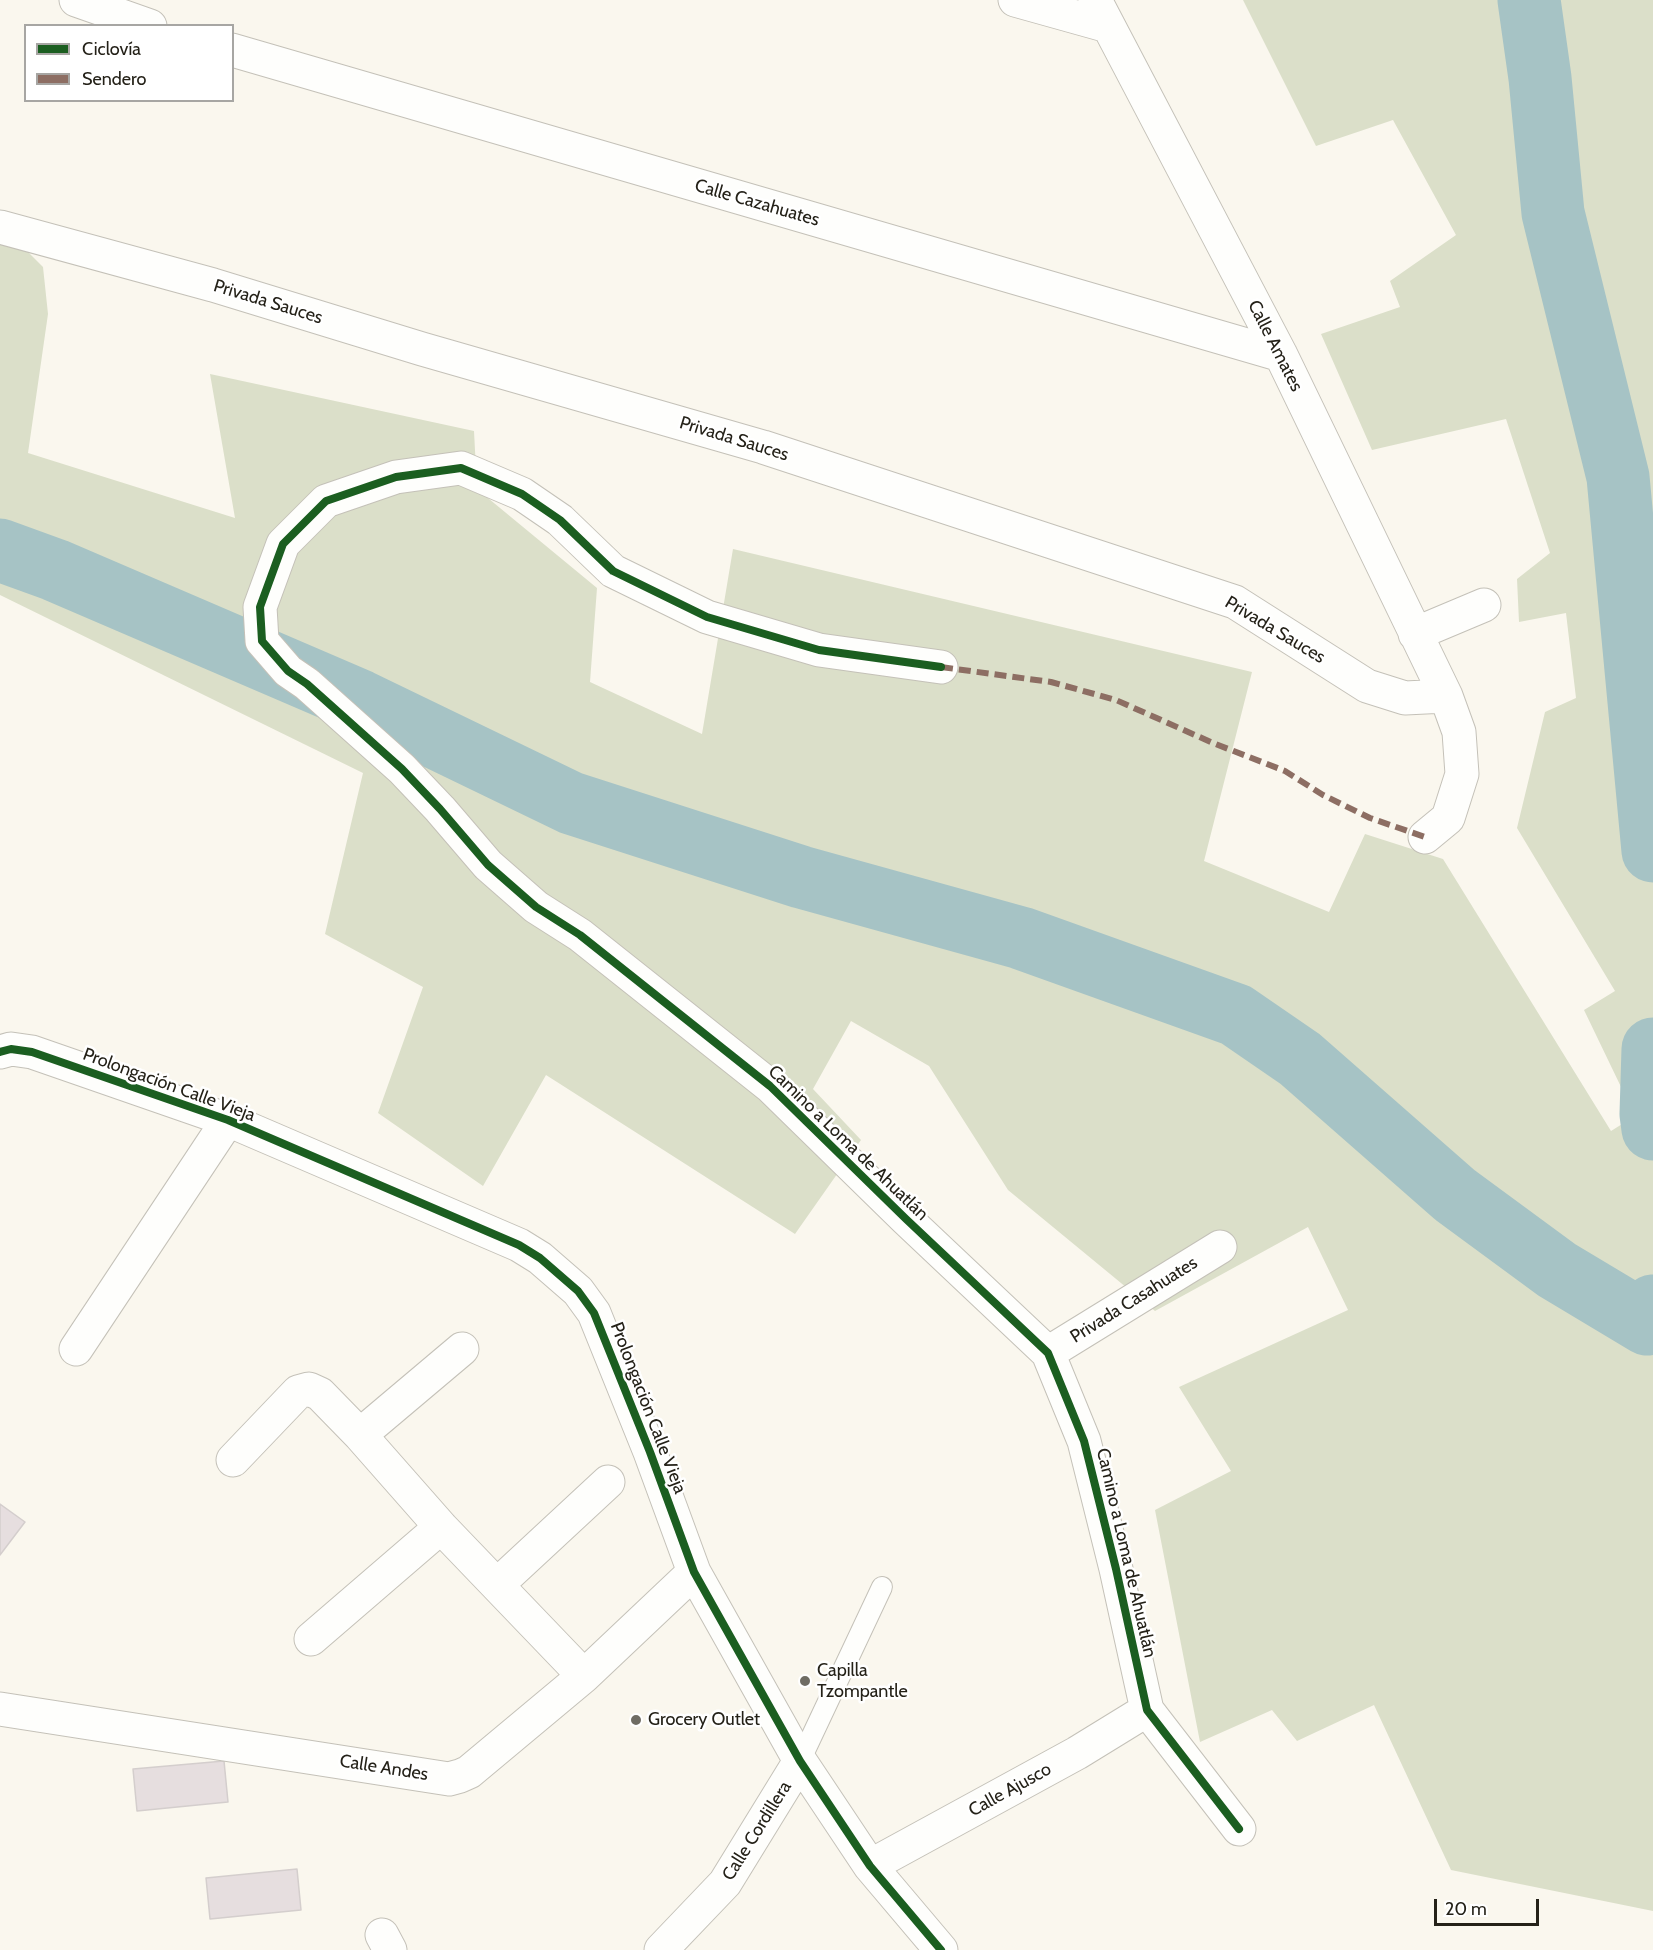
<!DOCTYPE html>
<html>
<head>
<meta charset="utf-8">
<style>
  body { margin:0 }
  #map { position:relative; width:1653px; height:1950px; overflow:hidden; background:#faf7ee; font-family:Cabin,sans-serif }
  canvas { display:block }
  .legend { position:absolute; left:24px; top:24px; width:210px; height:78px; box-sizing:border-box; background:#fff; border:2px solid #a7a6a3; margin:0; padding:8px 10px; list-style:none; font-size:18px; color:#242118 }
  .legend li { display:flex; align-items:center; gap:12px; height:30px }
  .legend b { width:30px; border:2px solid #a7a6a3 }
  .scale { position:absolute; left:1434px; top:1899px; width:105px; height:27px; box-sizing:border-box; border:3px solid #242118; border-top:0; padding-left:8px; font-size:18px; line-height:21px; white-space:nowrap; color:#242118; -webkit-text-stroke:4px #fff; paint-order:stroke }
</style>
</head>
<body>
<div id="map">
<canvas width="1653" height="1950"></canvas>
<ul class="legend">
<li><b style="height:8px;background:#1b5e20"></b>Ciclovía</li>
<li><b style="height:8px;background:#8d6e63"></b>Sendero</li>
</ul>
<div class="scale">20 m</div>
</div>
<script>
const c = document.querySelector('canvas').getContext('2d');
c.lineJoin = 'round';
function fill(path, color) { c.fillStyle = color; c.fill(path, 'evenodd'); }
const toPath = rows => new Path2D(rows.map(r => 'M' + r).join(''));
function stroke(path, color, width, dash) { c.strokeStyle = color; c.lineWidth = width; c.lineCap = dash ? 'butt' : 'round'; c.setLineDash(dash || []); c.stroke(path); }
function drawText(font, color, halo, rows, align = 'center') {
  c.font = font + ' Cabin,sans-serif'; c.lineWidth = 5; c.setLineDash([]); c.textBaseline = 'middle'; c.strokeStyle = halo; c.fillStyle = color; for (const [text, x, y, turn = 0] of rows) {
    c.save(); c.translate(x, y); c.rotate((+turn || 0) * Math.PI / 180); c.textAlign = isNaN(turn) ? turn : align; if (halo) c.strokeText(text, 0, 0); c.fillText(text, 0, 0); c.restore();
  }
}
const forest = toPath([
  [1243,0,1653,0,1653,1911,1451,1870,1374,1705,1297,1741,1272,1710,1200,1742,1155,1510,1231,1471,1179,1387,1348,1310,1308,1227,1155,1311,1008,1190,929,1066,851,1021,813,1089,861,1140,795,1234,546,1075,483,1186,378,1113,423,987,325,934,363,773,0,595,0,238,19,243,43,267,48,314,28,453,235,518,210,374,474,431,477,489,597,588,590,682,702,734,733,549,1252,672,1204,861,1329,912,1365,834,1443,859,1611,1131,1635,1116,1584,1010,1615,991,1517,828,1545,712,1576,698,1566,613,1519,622,1517,579,1550,553,1506,419,1372,450,1321,334,1400,307,1390,281,1456,235,1393,120,1316,146]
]);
const river = toPath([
  [1529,0,1540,78,1553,213,1618,477,1653,851],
  [0,550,55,570,360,701,571,803,801,877,1021,938,1236,1015,1300,1059,1455,1195,1557,1270,1647,1324,1653,1306],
  [1653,1049,1651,1114,1653,1129]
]);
const building = toPath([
  [0,1504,25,1522,0,1555,0,1504],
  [224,1761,228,1802,137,1811,133,1769,224,1761],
  [297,1869,301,1910,210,1919,206,1878,297,1869]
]);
const lane = toPath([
  [800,1761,882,1587]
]);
const street = toPath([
  [76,0,150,26],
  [1015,0,1108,26],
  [1095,0,1281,355,1446,696,1459,732,1462,774,1448,818,1425,837],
  [232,50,1281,355],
  [0,227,213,285,422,349,763,447,1235,602,1367,686,1405,698,1446,696],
  [1415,634,1484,605],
  [941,667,819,650,707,617,613,571,560,520,522,494,461,468,396,477,326,501,283,544,260,607,262,641,288,671,307,684,402,769,440,809,488,865,536,907,580,935,770,1086,906,1219,1048,1353,1084,1441,1116,1569,1147,1710,1239,1829],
  [0,1052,11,1049,32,1052,228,1120,519,1245,540,1258,578,1291,594,1313,650,1452,694,1572,800,1761,870,1866,941,1950],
  [76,1349,228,1120],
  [1048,1353,1220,1247],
  [360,1435,462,1349],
  [233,1460,298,1392,309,1389,320,1394,360,1435,441,1527,584,1676],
  [497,1585,608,1482],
  [311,1639,441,1527],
  [0,1709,449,1779,460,1776,469,1772,584,1676,694,1572],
  [870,1866,1077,1753,1147,1710],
  [382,1935,390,1950],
  [661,1950,725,1883,800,1761]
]);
const quiet = toPath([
  [941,667,1051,682,1116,700,1213,743,1285,771,1323,795,1370,818,1425,837]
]);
const cycleway = toPath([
  [941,667,819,650,707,617,613,571,560,520,522,494,461,468,396,477,326,501,283,544,260,607,262,641,288,671,307,684,402,769,440,809,488,865,536,907,580,935,770,1086,906,1219,1048,1353,1084,1441,1116,1569,1147,1710,1239,1829],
  [0,1052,11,1049,32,1052,228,1120,519,1245,540,1258,578,1291,594,1313,650,1452,694,1572,800,1761,870,1866,941,1950]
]);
const markers = [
  [805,1681,6,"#6f6c63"],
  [636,1720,6,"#6f6c63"]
];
const streetNames = [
  ["Calle Cazahuates",757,203,16],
  ["Privada Sauces",268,302,17],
  ["Calle Amates",1275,346,63],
  ["Privada Sauces",734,439,17],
  ["Privada Sauces",1275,630,31],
  ["Prolongación Calle Vieja",169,1085,20],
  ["Camino a Loma de Ahuatlán",848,1143,44],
  ["Privada Casahuates",1134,1300,-32],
  ["Prolongación Calle Vieja",648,1408,69],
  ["Camino a Loma de Ahuatlán",1126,1553,77],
  ["Calle Andes",384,1768,9],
  ["Calle Ajusco",1010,1790,-29],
  ["Calle Cordillera",757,1831,-58]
];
const poiNames = [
  ["Capilla",817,1671],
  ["Tzompantle",817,1692],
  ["Grocery Outlet",648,1720]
];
fill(forest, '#dbdfc9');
stroke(river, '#a6c3c5', 63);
fill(building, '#e6dedf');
stroke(building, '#d4cecd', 1.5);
stroke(lane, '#c4c1b8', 22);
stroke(street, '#c4c1b8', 35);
stroke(lane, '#fefefc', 20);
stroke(street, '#fefefc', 33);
stroke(quiet, '#8d6e63', 6, [12, 6]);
stroke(cycleway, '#1b5e20', 8);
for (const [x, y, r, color] of markers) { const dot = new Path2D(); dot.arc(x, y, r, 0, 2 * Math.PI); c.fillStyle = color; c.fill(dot); stroke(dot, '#fff', 2); }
drawText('18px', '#242118', '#fff', streetNames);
drawText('18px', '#242118', '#fff', poiNames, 'left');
</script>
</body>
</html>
